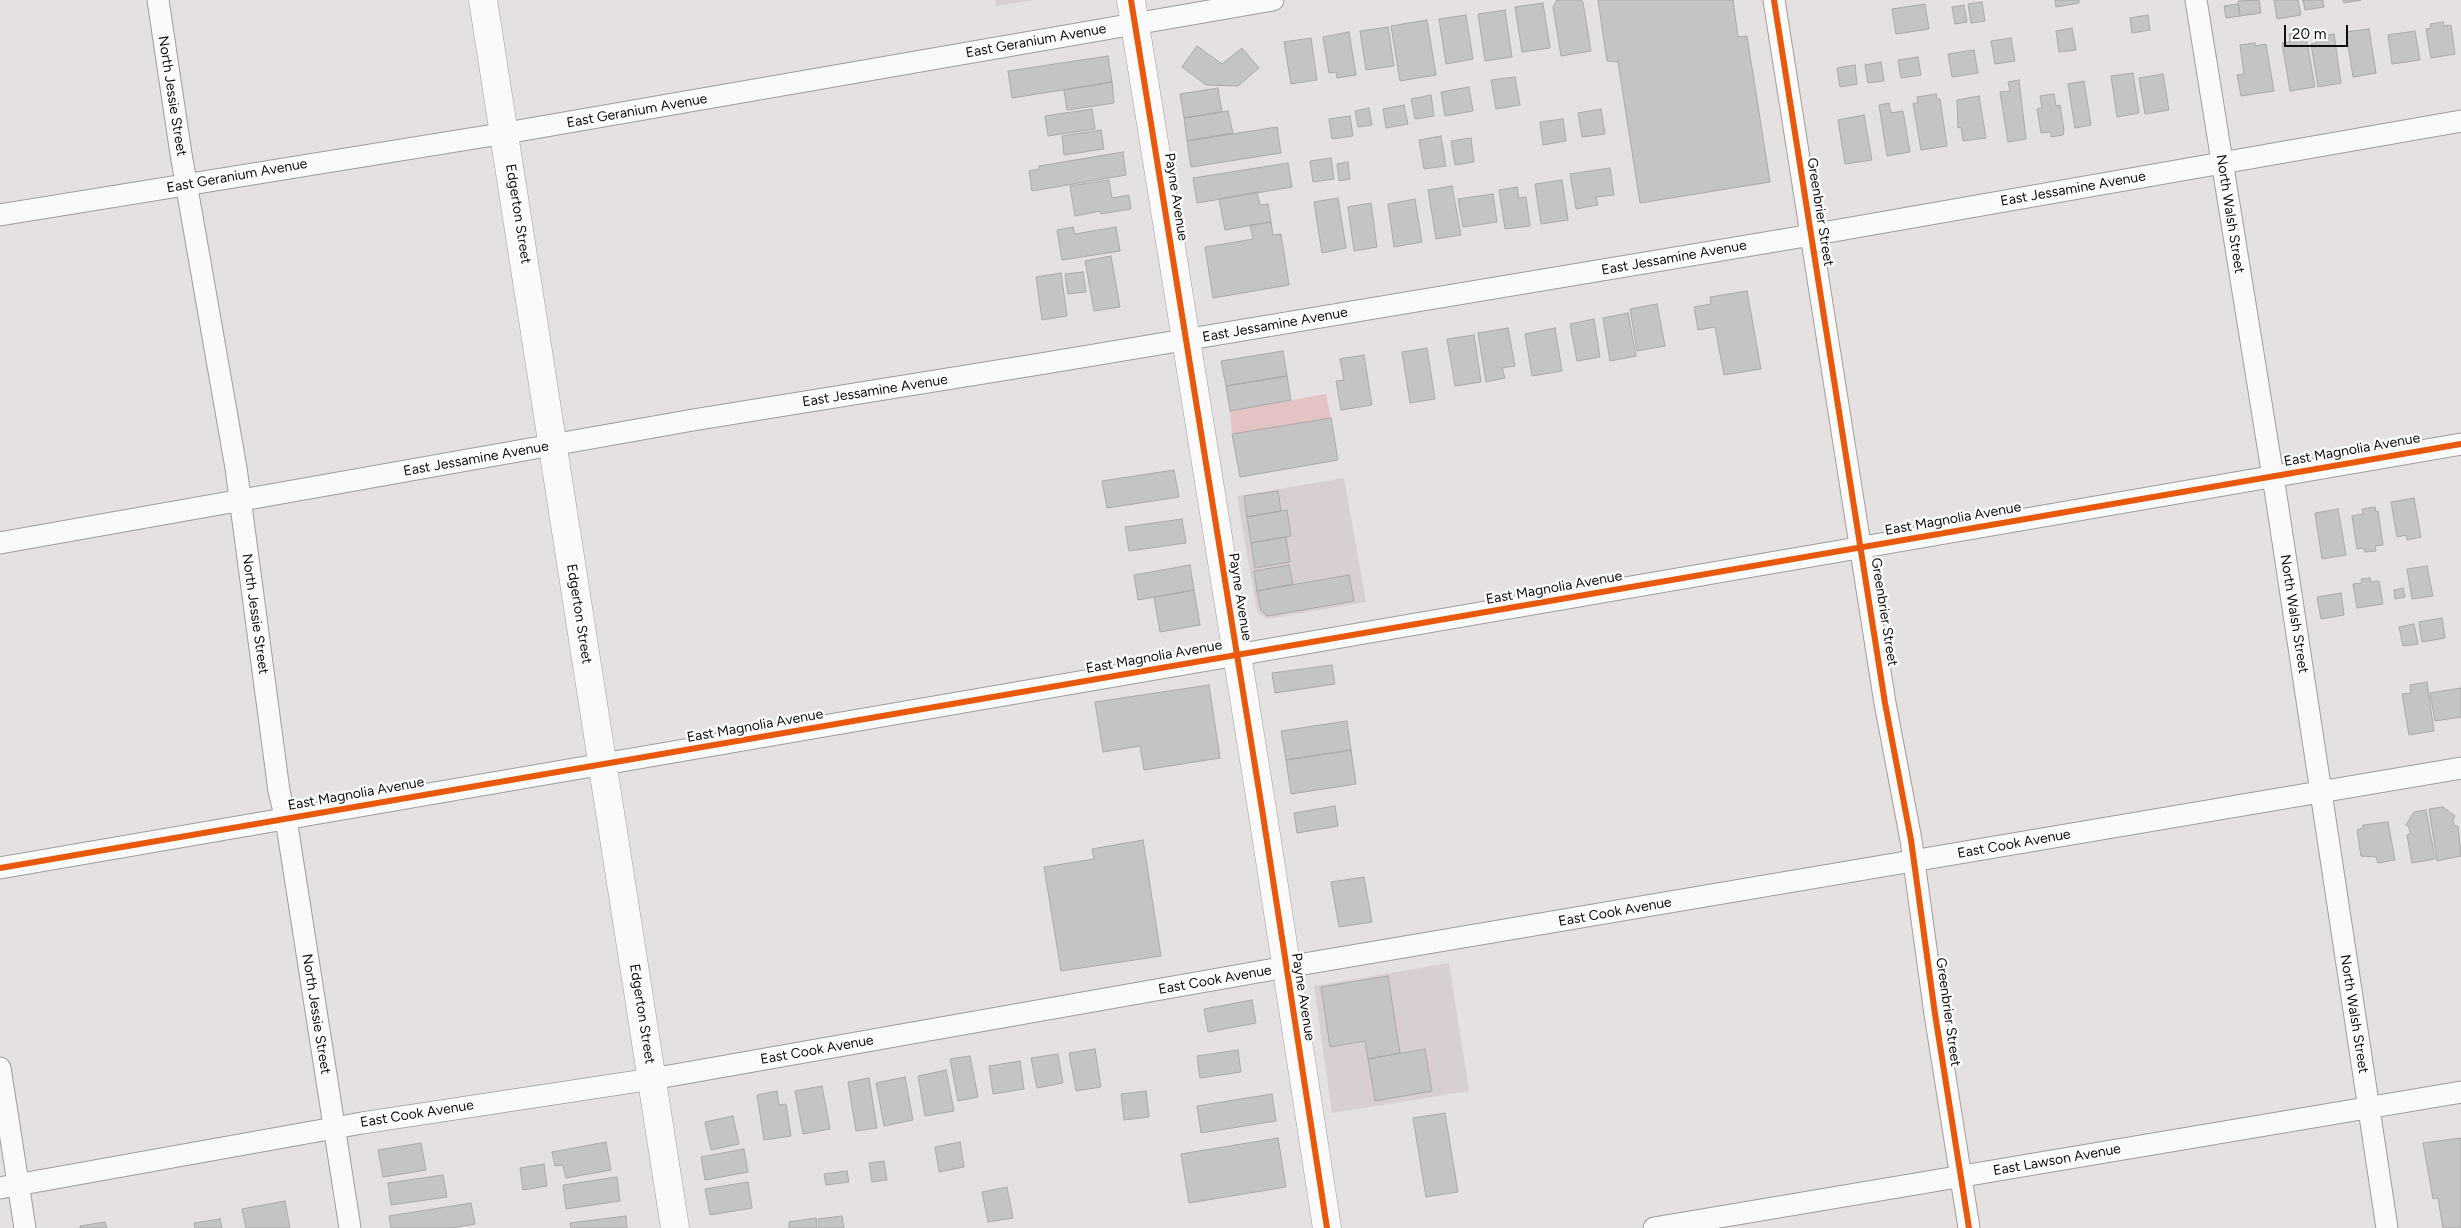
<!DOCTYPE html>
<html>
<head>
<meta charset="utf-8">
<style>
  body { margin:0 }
  #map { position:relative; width:2461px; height:1228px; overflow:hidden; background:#e5e1e1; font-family:Figtree,sans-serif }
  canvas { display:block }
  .scale { position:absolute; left:2284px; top:25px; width:64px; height:22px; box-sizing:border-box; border:2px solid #0f0d0d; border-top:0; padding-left:6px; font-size:15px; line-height:18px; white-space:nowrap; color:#0f0d0d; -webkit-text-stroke:4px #fff; paint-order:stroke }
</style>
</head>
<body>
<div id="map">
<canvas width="2461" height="1228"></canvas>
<div class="scale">20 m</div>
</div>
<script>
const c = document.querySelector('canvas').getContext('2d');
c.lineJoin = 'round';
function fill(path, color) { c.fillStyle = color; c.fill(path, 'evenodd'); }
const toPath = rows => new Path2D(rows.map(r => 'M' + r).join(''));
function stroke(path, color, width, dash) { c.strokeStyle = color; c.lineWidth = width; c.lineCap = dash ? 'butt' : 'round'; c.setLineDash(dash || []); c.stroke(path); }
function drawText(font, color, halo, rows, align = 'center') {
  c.font = font + ' Figtree,sans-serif'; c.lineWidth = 4.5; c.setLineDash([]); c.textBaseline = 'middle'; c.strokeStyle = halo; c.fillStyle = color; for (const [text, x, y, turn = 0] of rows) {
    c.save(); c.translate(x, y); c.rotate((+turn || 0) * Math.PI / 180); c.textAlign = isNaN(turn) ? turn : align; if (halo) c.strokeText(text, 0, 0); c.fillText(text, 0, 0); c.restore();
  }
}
const built = toPath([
  [995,0,1033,0,996,6],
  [1344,478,1366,602,1267,619,1257,612,1237,496],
  [1449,963,1469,1091,1332,1113,1314,986]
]);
const green = toPath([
  [1326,394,1331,418,1232,434,1230,411]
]);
const building = toPath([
  [1557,0,1581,0,1583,2,1591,51,1561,56,1553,7,1557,0],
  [1598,0,1733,0,1738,37,1747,36,1770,182,1640,203,1618,62,1607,61,1598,0],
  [2055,0,2079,0,2079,3,2056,7,2055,0],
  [2259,0,2261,13,2240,16,2238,1,2259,0],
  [2274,0,2298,0,2301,15,2277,19,2274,0],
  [2303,0,2323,0,2324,7,2305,10,2303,0],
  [2343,0,2361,0,2344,3,2343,0],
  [1982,2,1985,21,1971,23,1968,4,1982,2],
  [1543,3,1550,48,1522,52,1515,7,1543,3],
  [1925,4,1929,29,1896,34,1892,9,1925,4],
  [2238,4,2240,16,2226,18,2224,6,2238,4],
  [1964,5,1967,22,1955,24,1952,7,1964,5],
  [1505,10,1512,57,1485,61,1478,14,1505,10],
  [1466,15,1473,59,1446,64,1439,19,1466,15],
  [2148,15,2150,30,2132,33,2130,18,2148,15],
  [1427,20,1436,75,1400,81,1391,26,1427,20],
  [2443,22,2444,26,2451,25,2455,54,2431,58,2426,29,2431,28,2430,24,2443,22],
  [1388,27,1394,66,1366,70,1360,31,1388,27],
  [2072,28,2076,50,2059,52,2056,31,2072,28],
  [2369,29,2376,73,2353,77,2346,32,2369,29],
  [2305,31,2315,87,2290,91,2282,43,2290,42,2289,34,2305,31],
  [2415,31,2420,60,2392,64,2388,35,2415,31],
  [1349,32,1356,75,1337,78,1336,72,1329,73,1323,37,1349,32],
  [2334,34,2341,83,2318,87,2311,44,2317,43,2316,37,2334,34],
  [1311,38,1317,80,1291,84,1284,42,1311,38],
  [2011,38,2015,61,1995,64,1991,41,2011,38],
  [2255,43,2255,46,2266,44,2274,91,2241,96,2237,75,2244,74,2240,45,2255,43],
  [1197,46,1222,64,1242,48,1259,68,1238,86,1206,85,1182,67,1197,46],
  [1974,50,1978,73,1952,77,1948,54,1974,50],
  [1108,56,1112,82,1012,98,1008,71,1108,56],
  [1918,57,1921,75,1901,78,1898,60,1918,57],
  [1881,62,1884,81,1868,83,1865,65,1881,62],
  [1855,65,1857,84,1840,87,1837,68,1855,65],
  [2133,73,2139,113,2117,117,2111,76,2133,73],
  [2163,74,2169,110,2145,114,2139,78,2163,74],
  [1515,77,1520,105,1496,109,1491,80,1515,77],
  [2019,80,2026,139,2008,142,2000,92,2010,91,2008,82,2019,80],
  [2084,81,2091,125,2075,128,2068,84,2084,81],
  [1112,82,1114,103,1067,110,1064,90,1112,82],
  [1469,87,1473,111,1445,116,1441,92,1469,87],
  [1218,88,1222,112,1184,118,1180,94,1218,88],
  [1936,94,1937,99,1940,99,1947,146,1921,150,1913,103,1918,103,1917,97,1936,94],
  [2054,94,2056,106,2060,105,2064,130,2063,135,2051,137,2051,132,2041,133,2037,109,2042,108,2040,96,2054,94],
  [1431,95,1434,116,1415,119,1411,99,1431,95],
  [1979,96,1986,138,1963,141,1961,127,1958,128,1957,100,1979,96],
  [1889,103,1891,113,1903,111,1910,152,1887,156,1879,105,1889,103],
  [1404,105,1408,124,1386,128,1383,109,1404,105],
  [1369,108,1372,125,1358,127,1355,111,1369,108],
  [1092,109,1095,129,1048,136,1045,116,1092,109],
  [1601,109,1605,134,1582,137,1578,113,1601,109],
  [1228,111,1233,133,1187,141,1184,118,1228,111],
  [1864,115,1872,160,1845,164,1838,120,1864,115],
  [1350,116,1353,136,1332,139,1329,119,1350,116],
  [1563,119,1566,141,1543,145,1540,122,1563,119],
  [1277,127,1281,153,1191,167,1187,141,1277,127],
  [1101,130,1104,149,1064,155,1062,136,1101,130],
  [1441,136,1446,166,1424,169,1419,140,1441,136],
  [1471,138,1474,162,1455,165,1451,141,1471,138],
  [1123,152,1126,175,1032,191,1029,171,1039,169,1039,166,1123,152],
  [1331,158,1334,179,1313,182,1310,161,1331,158],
  [1348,162,1350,179,1339,181,1337,164,1348,162],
  [1288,163,1292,187,1197,203,1193,178,1288,163],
  [1610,168,1614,195,1596,197,1598,205,1576,209,1570,174,1610,168],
  [1109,180,1112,198,1129,195,1131,209,1101,214,1100,211,1075,216,1070,186,1109,180],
  [1562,180,1568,220,1541,224,1535,184,1562,180],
  [1452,186,1461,235,1436,239,1428,190,1452,186],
  [1517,187,1519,198,1526,197,1530,226,1505,229,1499,190,1517,187],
  [1257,192,1260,205,1268,204,1271,222,1225,230,1219,199,1257,192],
  [1493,194,1497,222,1463,227,1458,199,1493,194],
  [1338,198,1346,248,1322,253,1314,202,1338,198],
  [1415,199,1422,242,1394,247,1388,204,1415,199],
  [1371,203,1377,247,1354,251,1348,207,1371,203],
  [1271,222,1273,235,1281,234,1289,285,1213,298,1205,247,1253,239,1250,225,1271,222],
  [1073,227,1075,234,1116,227,1120,251,1062,260,1057,230,1073,227],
  [1111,256,1120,307,1094,311,1085,261,1111,256],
  [1083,272,1086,292,1068,294,1065,274,1083,272],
  [1061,273,1067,316,1042,320,1036,277,1061,273],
  [1747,291,1761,369,1724,375,1715,327,1698,330,1694,307,1711,304,1710,297,1747,291],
  [1657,304,1665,346,1637,351,1630,309,1657,304],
  [1628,313,1636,356,1610,361,1603,318,1628,313],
  [1594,319,1600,357,1577,361,1570,324,1594,319],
  [1508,328,1515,366,1502,368,1505,378,1486,382,1478,333,1508,328],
  [1555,328,1562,371,1532,376,1525,334,1555,328],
  [1474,335,1481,382,1455,386,1447,339,1474,335],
  [1427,348,1435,399,1410,403,1402,352,1427,348],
  [1283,351,1287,376,1226,386,1221,361,1283,351],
  [1364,355,1372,405,1341,410,1336,381,1344,380,1340,359,1364,355],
  [1287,376,1291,400,1230,411,1226,386,1287,376],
  [1331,418,1338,460,1240,477,1232,434,1331,418],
  [1174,470,1179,497,1107,508,1102,481,1174,470],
  [1278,491,1281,511,1247,517,1244,496,1278,491],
  [2414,498,2421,537,2407,540,2406,535,2397,537,2391,502,2414,498],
  [2375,507,2376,512,2378,511,2383,545,2375,546,2376,551,2365,552,2364,548,2357,549,2352,516,2363,514,2362,509,2375,507],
  [2338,509,2346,555,2322,559,2315,513,2338,509],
  [1287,510,1291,536,1251,543,1247,517,1287,510],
  [1182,519,1186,543,1129,551,1125,527,1182,519],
  [1286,537,1290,562,1255,568,1251,543,1286,537],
  [1190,565,1194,590,1138,600,1134,575,1190,565],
  [1289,565,1293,584,1257,591,1254,571,1289,565],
  [2427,566,2433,596,2412,599,2407,569,2427,566],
  [1349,575,1354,601,1268,616,1261,611,1257,591,1349,575],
  [2370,578,2371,582,2379,581,2383,604,2357,608,2353,584,2362,583,2361,579,2370,578],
  [2403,588,2405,597,2395,599,2394,590,2403,588],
  [1194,590,1200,625,1160,632,1154,597,1194,590],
  [2341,593,2344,615,2321,619,2317,597,2341,593],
  [2442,618,2445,638,2422,642,2419,622,2442,618],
  [2414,624,2418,644,2403,646,2399,627,2414,624],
  [1332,665,1335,684,1275,693,1272,673,1332,665],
  [2427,682,2434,731,2409,735,2402,694,2411,693,2410,685,2427,682],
  [1209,685,1220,758,1144,770,1140,746,1103,752,1095,702,1209,685],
  [2461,688,2461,717,2435,721,2430,693,2461,688],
  [1347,721,1351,750,1286,760,1281,731,1347,721],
  [1351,750,1356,784,1291,794,1286,760,1351,750],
  [1335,806,1338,826,1297,833,1294,813,1335,806],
  [2443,807,2455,816,2453,820,2454,826,2458,826,2461,856,2437,861,2429,809,2443,807],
  [2426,810,2435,859,2412,863,2407,835,2410,834,2409,827,2406,825,2414,812,2426,810],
  [2388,822,2395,860,2378,863,2376,857,2361,856,2357,830,2363,828,2363,825,2388,822],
  [1143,840,1161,956,1061,971,1044,867,1094,859,1092,849,1143,840],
  [1364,877,1372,922,1339,927,1331,882,1364,877],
  [1388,976,1400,1053,1368,1059,1365,1041,1330,1047,1321,987,1388,976],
  [1252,1000,1256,1023,1208,1032,1204,1009,1252,1000],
  [1095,1049,1101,1087,1076,1091,1069,1053,1095,1049],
  [1425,1049,1432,1091,1375,1101,1368,1059,1425,1049],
  [1238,1050,1241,1072,1200,1078,1197,1056,1238,1050],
  [1058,1054,1063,1083,1037,1088,1031,1058,1058,1054],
  [970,1056,978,1097,958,1101,950,1059,970,1056],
  [1020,1061,1024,1089,993,1094,989,1066,1020,1061],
  [946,1070,954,1111,925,1116,918,1076,946,1070],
  [905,1077,913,1120,884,1126,876,1083,905,1077],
  [869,1078,877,1128,856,1131,848,1082,869,1078],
  [822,1086,830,1129,803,1134,795,1091,822,1086],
  [777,1091,779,1105,786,1104,791,1136,764,1140,757,1095,777,1091],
  [1146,1091,1149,1117,1124,1120,1121,1094,1146,1091],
  [1272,1094,1276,1121,1201,1133,1197,1106,1272,1094],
  [1445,1113,1458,1192,1426,1197,1413,1118,1445,1113],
  [733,1116,739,1144,711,1150,705,1122,733,1116],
  [1278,1138,1286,1187,1189,1203,1181,1154,1278,1138],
  [2461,1138,2461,1228,2443,1228,2438,1198,2433,1199,2423,1143,2461,1138],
  [606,1142,611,1170,566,1178,563,1165,555,1166,552,1152,606,1142],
  [960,1142,964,1167,939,1172,935,1147,960,1142],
  [421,1143,426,1170,383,1177,378,1150,421,1143],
  [744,1149,748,1172,705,1180,701,1157,744,1149],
  [884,1161,887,1180,872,1182,869,1163,884,1161],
  [544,1164,547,1186,523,1190,520,1168,544,1164],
  [847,1171,849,1182,826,1185,824,1174,847,1171],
  [443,1175,447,1197,391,1205,388,1183,443,1175],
  [617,1177,620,1201,566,1209,563,1185,617,1177],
  [748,1182,752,1208,710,1215,705,1189,748,1182],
  [1007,1187,1013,1218,988,1222,982,1192,1007,1187],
  [285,1201,290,1228,246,1228,242,1209,285,1201],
  [471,1203,475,1224,452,1228,391,1228,389,1216,471,1203],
  [626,1216,627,1228,571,1228,570,1223,626,1216],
  [842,1216,844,1228,819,1228,818,1219,842,1216],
  [816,1218,817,1228,789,1228,789,1222,816,1218],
  [220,1219,222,1228,195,1228,194,1223,220,1219],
  [105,1222,107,1228,80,1228,80,1226,105,1222]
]);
const street = toPath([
  [158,0,181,154,236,468,279,791,286,819,350,1228],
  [1774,0,1885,703,1911,840,1935,1014,1969,1228],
  [2196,0,2277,502,2387,1228],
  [0,215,506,133,1273,0],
  [0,543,693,420,1046,363,1788,239,2461,121],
  [0,868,2461,444],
  [0,1068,25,1228],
  [0,1188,362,1123,652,1079,1286,967,2461,768],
  [1654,1228,2461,1092]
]);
const secondary = toPath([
  [483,0,675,1228],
  [1131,0,1262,809,1327,1228]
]);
const cycleway = toPath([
  [1131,0,1262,809,1327,1228],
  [1774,0,1885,703,1911,840,1935,1014,1969,1228],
  [0,868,2461,444]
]);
const streetNames = [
  ["East Geranium Avenue",1036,41,-10],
  ["North Jessie Street",172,96,81],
  ["East Geranium Avenue",637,111,-10],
  ["East Geranium Avenue",237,176,-10],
  ["East Jessamine Avenue",2073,189,-10],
  ["Payne Avenue",1176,197,81],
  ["Greenbrier Street",1820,212,81],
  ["Edgerton Street",518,214,81],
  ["North Walsh Street",2230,214,81],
  ["East Jessamine Avenue",1674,258,-10],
  ["East Jessamine Avenue",1275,325,-10],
  ["East Jessamine Avenue",875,391,-9],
  ["East Magnolia Avenue",2352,450,-10],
  ["East Jessamine Avenue",476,459,-10],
  ["East Magnolia Avenue",1953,519,-10],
  ["East Magnolia Avenue",1554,588,-10],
  ["Payne Avenue",1240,597,81],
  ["Greenbrier Street",1884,612,81],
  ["North Jessie Street",255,614,82],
  ["Edgerton Street",579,614,81],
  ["North Walsh Street",2294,614,81],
  ["East Magnolia Avenue",1154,657,-10],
  ["East Magnolia Avenue",755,726,-10],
  ["East Magnolia Avenue",356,794,-10],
  ["East Cook Avenue",2014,844,-10],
  ["East Cook Avenue",1615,912,-10],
  ["East Cook Avenue",1215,980,-10],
  ["Payne Avenue",1303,997,81],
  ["Greenbrier Street",1948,1012,82],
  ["North Jessie Street",316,1014,81],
  ["Edgerton Street",642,1014,81],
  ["North Walsh Street",2354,1014,81],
  ["East Cook Avenue",817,1050,-10],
  ["East Cook Avenue",417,1114,-9],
  ["East Lawson Avenue",2057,1160,-10]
];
fill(built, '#d8d0d0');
fill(green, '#e3c3c3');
fill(building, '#c5c4c5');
stroke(building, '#aaa8a9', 1);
stroke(street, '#9f9c9c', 23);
stroke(secondary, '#9f9c9c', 29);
stroke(street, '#fbfafa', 21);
stroke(secondary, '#fbfafa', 28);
stroke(cycleway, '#e8590c', 6);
drawText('14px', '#0f0d0d', '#fff', streetNames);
</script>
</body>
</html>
